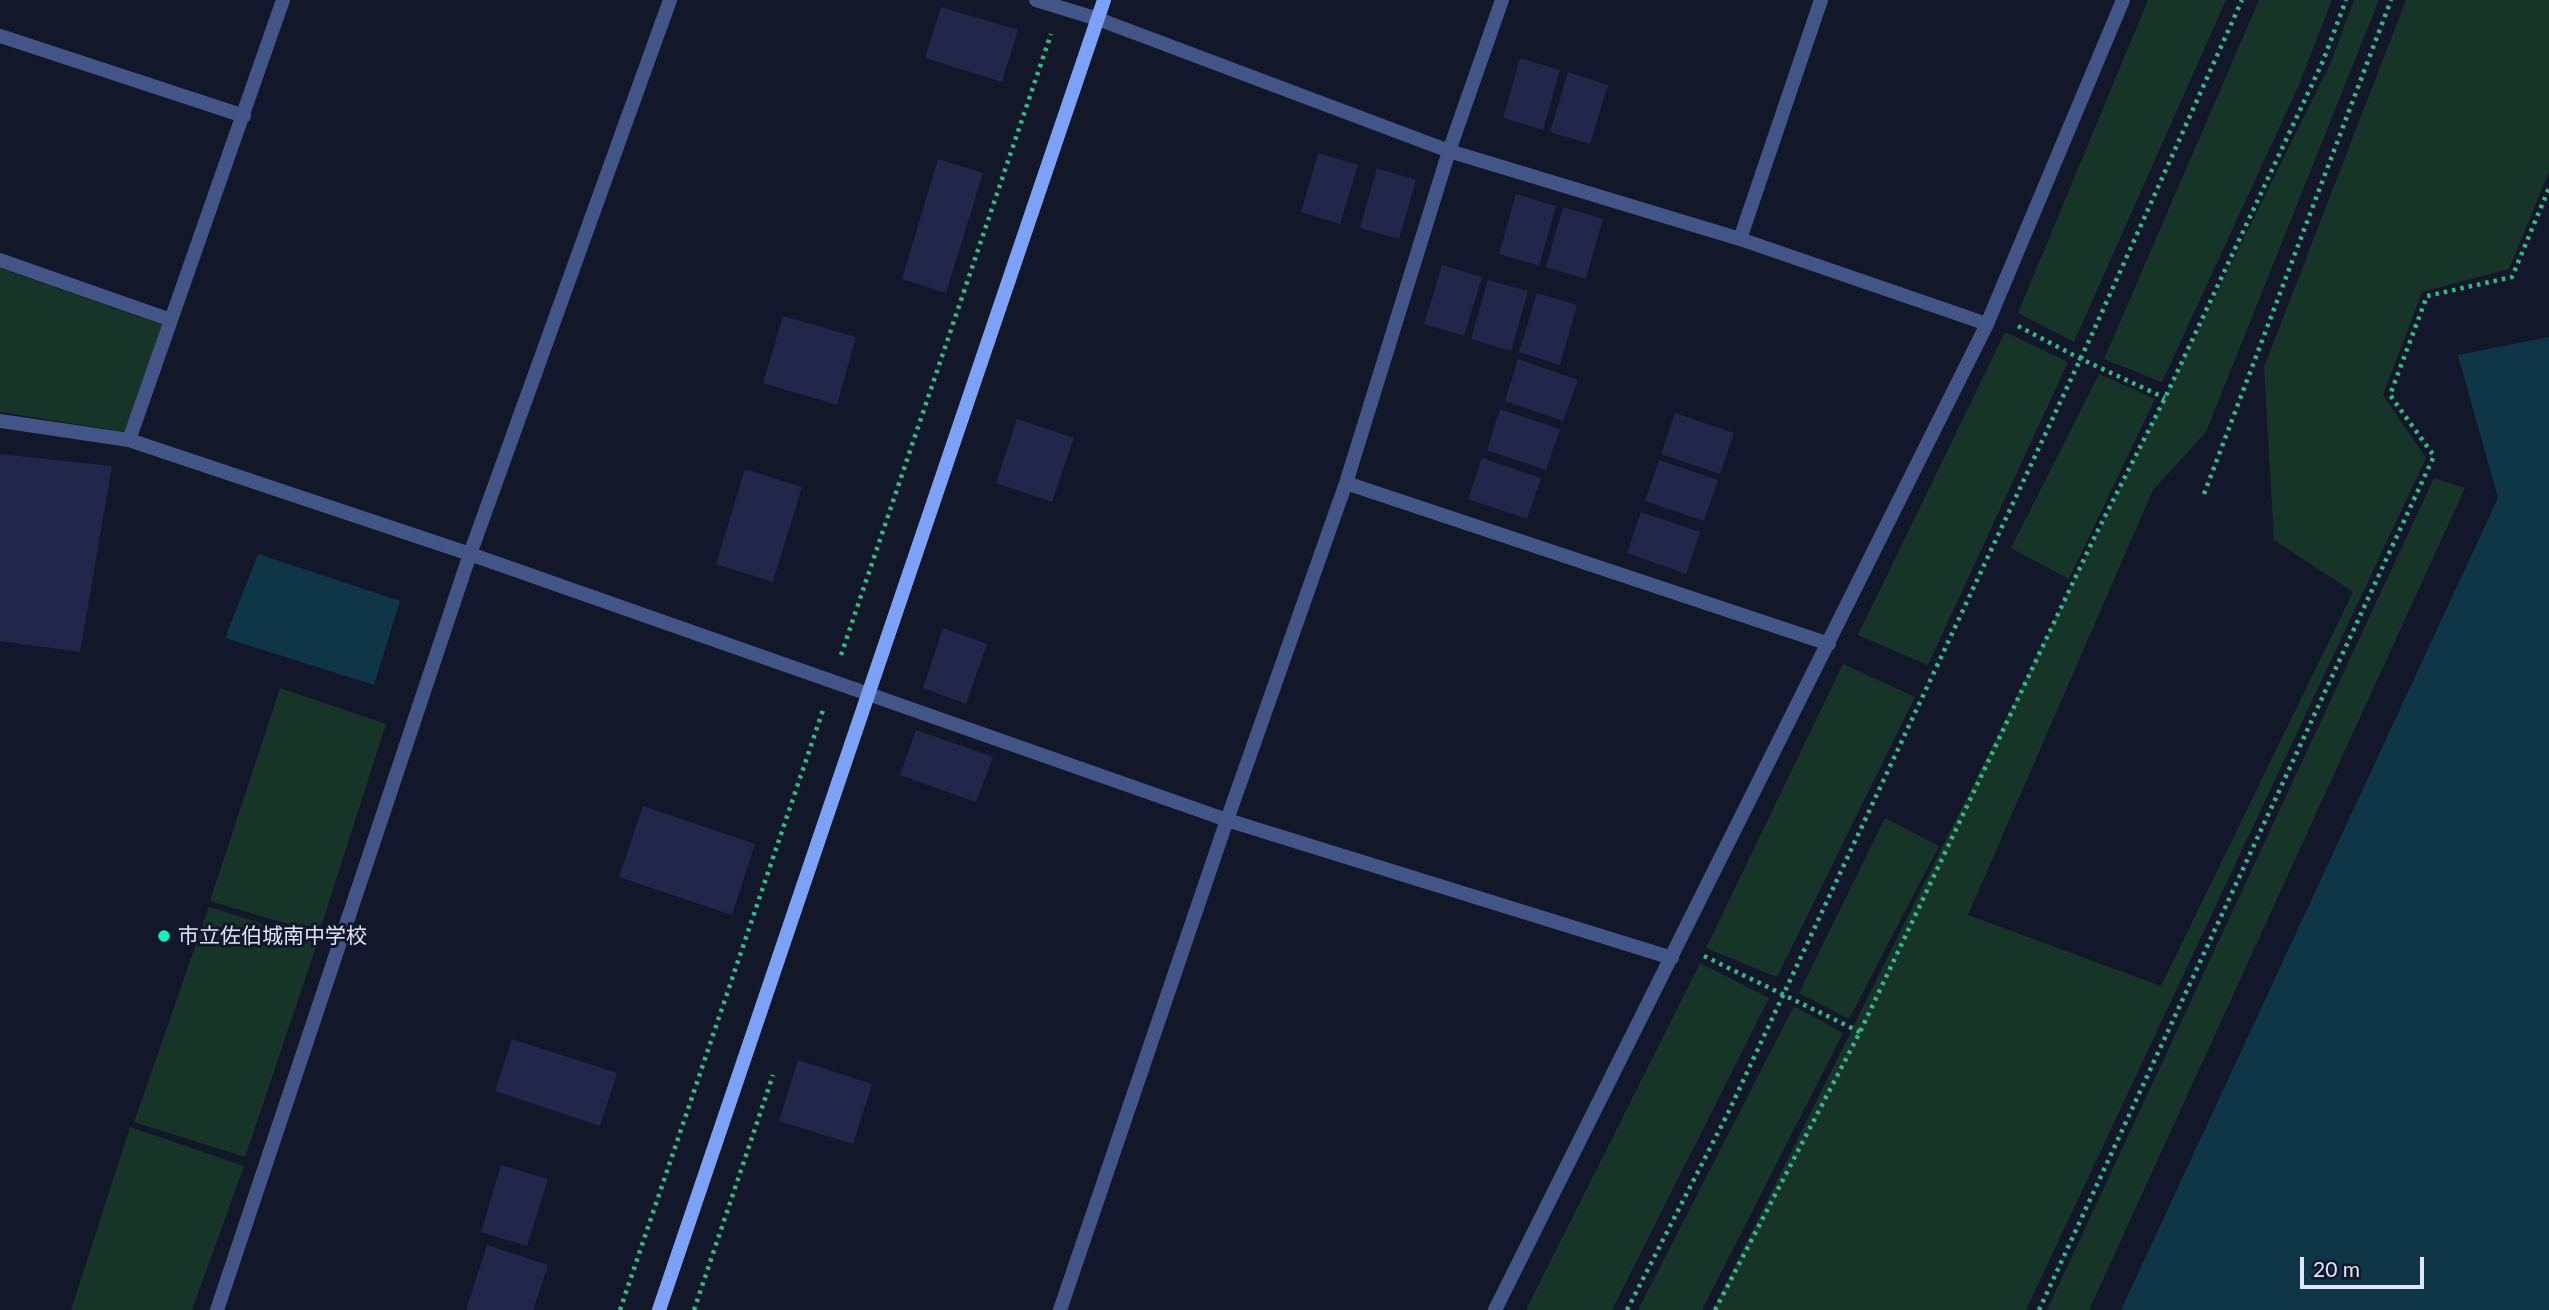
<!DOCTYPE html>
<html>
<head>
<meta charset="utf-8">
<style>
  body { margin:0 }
  #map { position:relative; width:2549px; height:1310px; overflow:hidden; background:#13172a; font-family:Lato,sans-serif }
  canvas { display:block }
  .scale { position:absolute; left:2300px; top:1257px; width:124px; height:32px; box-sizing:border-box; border:4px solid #dfe5fd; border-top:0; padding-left:9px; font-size:21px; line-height:24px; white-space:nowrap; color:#dfe5fd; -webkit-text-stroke:5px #13172a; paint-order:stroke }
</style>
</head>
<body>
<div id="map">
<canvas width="2549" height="1310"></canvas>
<div class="scale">20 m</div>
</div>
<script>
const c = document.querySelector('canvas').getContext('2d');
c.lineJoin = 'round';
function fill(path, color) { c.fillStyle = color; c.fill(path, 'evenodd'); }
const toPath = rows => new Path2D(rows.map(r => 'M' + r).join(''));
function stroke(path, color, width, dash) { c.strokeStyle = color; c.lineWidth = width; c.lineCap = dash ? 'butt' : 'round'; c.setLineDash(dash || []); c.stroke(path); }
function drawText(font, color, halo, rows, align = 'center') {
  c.font = font + ' Lato,"Noto Sans JP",sans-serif'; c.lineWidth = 6; c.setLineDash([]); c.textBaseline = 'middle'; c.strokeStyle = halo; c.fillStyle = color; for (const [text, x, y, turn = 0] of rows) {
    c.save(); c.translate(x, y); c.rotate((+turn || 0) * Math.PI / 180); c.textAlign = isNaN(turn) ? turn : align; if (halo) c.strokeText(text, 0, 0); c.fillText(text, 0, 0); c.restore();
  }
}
const green = toPath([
  [2148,0,2226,0,2074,342,2018,313],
  [2259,0,2332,0,2299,85,2162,382,2104,359],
  [2354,0,2379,0,2206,432,2153,490,1968,915,2161,986,2353,592,2274,540,2264,367,2406,0,2549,0,2549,172,2509,269,2422,292,2383,395,2426,458,2026,1310,1713,1310,2331,62],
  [0,268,162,325,125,432,0,412],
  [2005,332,2068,362,1928,665,1858,635],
  [2099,374,2155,399,2069,579,2011,548],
  [2434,478,2465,488,2089,1310,2047,1310],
  [1843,664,1915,697,1777,977,1706,948],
  [280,688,386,724,319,933,210,901],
  [1885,818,1939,846,1849,1019,1799,993],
  [209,907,318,941,245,1157,134,1122],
  [1700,963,1769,998,1612,1310,1526,1310],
  [1794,1006,1843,1033,1702,1310,1638,1310],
  [130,1127,244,1166,192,1310,71,1310]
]);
const water = toPath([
  [2549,337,2549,1310,2121,1310,2498,498,2458,355],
  [258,554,400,601,374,685,225,638]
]);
const building = toPath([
  [941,7,1018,30,1002,82,925,58],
  [1520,58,1560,70,1543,130,1503,118],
  [1568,72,1608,85,1590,144,1550,132],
  [1318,153,1358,165,1340,224,1301,212],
  [938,159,983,173,946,293,902,279],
  [1377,168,1416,180,1399,239,1360,228],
  [1516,194,1556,206,1539,266,1499,254],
  [1563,207,1603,219,1586,279,1546,267],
  [1442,265,1482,277,1464,336,1424,324],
  [1488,280,1528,291,1511,351,1471,339],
  [1537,293,1577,305,1560,365,1519,352],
  [783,316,856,337,837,405,763,383],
  [1518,359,1578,380,1563,421,1505,401],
  [1500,409,1560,429,1546,470,1487,450],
  [1675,413,1734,433,1720,474,1661,454],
  [1017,419,1074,438,1052,502,996,483],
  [0,454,112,466,80,652,0,641],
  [1482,458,1541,478,1527,519,1468,499],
  [1659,460,1718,480,1704,521,1645,501],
  [745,469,802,487,773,582,716,564],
  [1641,512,1700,532,1686,574,1627,553],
  [943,628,987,644,966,704,923,688],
  [916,730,993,757,976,802,900,775],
  [643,806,755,844,732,915,619,877],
  [512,1039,617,1073,600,1126,495,1091],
  [798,1060,872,1084,853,1144,779,1121],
  [501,1165,548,1179,527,1246,481,1232],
  [487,1245,548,1265,533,1310,466,1310]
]);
const path = toPath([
  [2018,326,2079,358,2165,398],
  [2204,494,2391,0],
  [841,655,1051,34],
  [1704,956,1860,1032],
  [620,1310,824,707],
  [694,1310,773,1075],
  [1627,1310,1728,1113,2093,332,2242,0],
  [1715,1310,1860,1032,2095,536,2165,398,2323,61,2346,0],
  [2039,1310,2434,456,2390,395,2427,296,2512,277,2549,188]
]);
const street = toPath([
  [1036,0,1098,19,1449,151,1740,239,1987,324],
  [0,36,244,116],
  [1740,239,1821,0],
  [0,260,171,320],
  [0,421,129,440,470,554,1227,820,1672,958],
  [129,440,283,0],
  [1346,483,1829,644],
  [217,1310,470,554,670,0],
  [1060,1310,1227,820,1346,483,1449,151,1502,0],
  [1495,1310,1987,324,2123,0]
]);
const secondary = toPath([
  [659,1310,1104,0]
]);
const markers = [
  [164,936,7,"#19efbe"]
];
const poiNames = [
  ["市立佐伯城南中学校",178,936]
];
fill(green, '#173429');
fill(water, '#0f3647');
fill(building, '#21264a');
stroke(path, '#3ab686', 4.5, [3.5, 5]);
stroke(street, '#425586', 14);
stroke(secondary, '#7da1f6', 14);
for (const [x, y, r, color] of markers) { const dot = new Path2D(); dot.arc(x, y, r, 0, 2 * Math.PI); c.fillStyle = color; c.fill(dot); stroke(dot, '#13172a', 2.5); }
drawText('21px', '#dfe5fd', '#13172a', poiNames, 'left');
</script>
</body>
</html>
